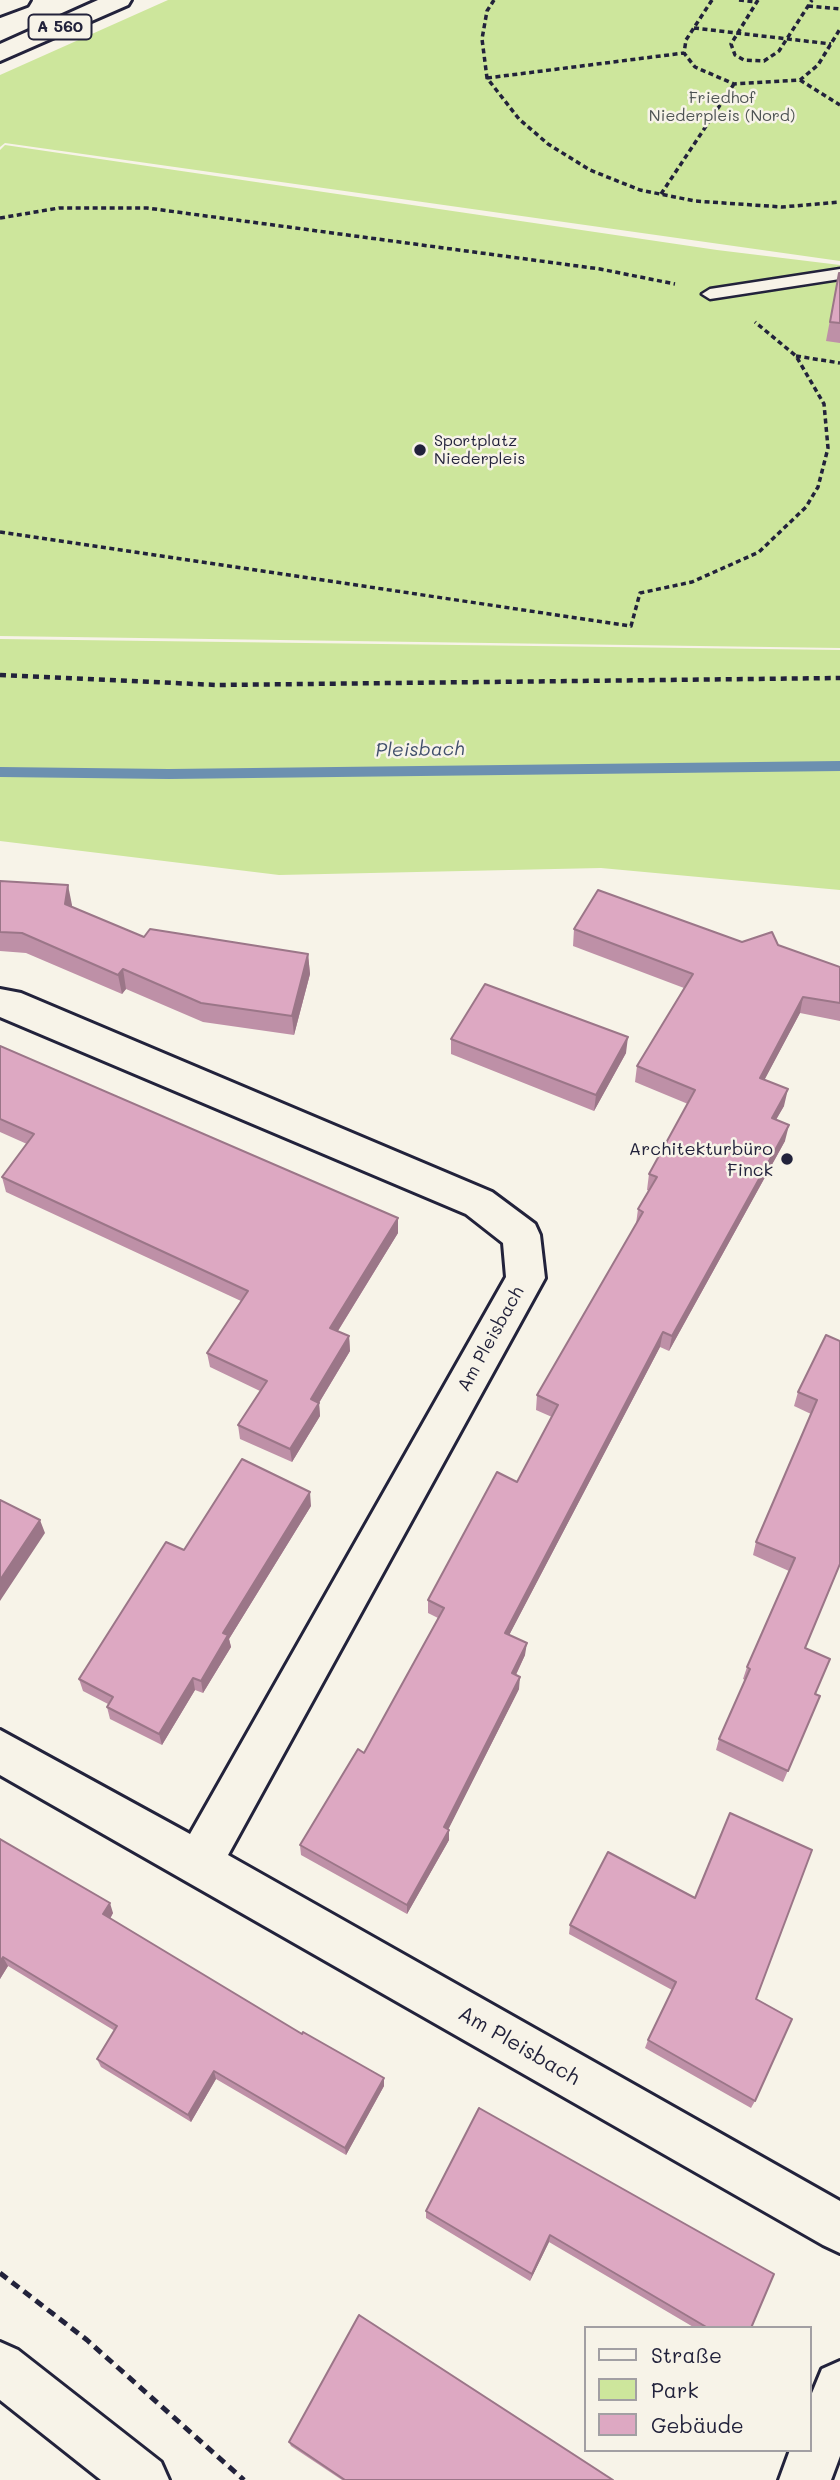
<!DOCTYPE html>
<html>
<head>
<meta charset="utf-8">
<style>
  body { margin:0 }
  #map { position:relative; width:840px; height:2480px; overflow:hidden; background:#f7f3e8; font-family:Mali,sans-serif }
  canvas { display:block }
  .legend { position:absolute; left:584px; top:2326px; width:228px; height:126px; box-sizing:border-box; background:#f7f3e8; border:2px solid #a29fa3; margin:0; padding:9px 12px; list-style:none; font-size:21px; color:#22223b }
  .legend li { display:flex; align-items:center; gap:14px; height:35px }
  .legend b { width:35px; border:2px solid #a29fa3 }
</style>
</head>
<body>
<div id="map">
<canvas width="840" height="2480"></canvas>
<ul class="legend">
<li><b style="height:9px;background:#f7f3e8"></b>Straße</li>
<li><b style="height:19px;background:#cde69c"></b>Park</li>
<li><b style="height:19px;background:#dda8c2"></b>Gebäude</li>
</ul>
</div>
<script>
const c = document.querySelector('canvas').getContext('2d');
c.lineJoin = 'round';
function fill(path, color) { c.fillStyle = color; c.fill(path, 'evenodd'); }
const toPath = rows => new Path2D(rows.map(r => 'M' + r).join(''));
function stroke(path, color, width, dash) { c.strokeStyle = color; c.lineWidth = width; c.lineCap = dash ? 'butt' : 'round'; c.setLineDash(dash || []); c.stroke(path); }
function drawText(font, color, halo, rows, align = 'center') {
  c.font = font + ' Mali,sans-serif'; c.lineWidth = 5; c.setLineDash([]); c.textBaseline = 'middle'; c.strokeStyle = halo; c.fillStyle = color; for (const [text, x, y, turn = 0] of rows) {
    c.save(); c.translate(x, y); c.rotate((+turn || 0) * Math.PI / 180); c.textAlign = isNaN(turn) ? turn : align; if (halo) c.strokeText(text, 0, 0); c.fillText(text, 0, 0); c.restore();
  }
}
const green = toPath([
  [168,0,840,0,840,261,5,143,0,147,0,75],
  [5,145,717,250,840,265,840,648,0,636,0,150],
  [0,639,840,650,840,890,601,868,279,875,0,841]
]);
const stream = toPath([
  [840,761,840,771,169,779,0,777,0,767,169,769,840,761]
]);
const pathFar2 = toPath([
  [494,0,487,11,482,39,487,78,519,119,548,144,590,170,640,190,695,201,782,207,840,202],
  [712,0,686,40,684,53,695,67,734,84,800,80,818,65,840,29],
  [739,0,757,2],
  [758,0,731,44,735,55,744,60,764,61,779,51,812,0],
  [808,6,840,9],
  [694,28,831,44],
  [487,78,684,53],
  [800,80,840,105],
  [661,194,734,84],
  [0,218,59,208,147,208,600,269,675,284],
  [796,356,840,363],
  [0,532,631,626,640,593,692,582,759,552,806,507,818,487,828,448,824,404,796,356,755,322]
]);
const pathFar1 = toPath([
  [0,675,217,685,840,678]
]);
const path = toPath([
  [0,2273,87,2340,244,2480]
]);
const lane = toPath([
  [840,269,840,279,710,299,702,294,710,289,840,269]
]);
const street = toPath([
  [0,989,21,993,492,1192,535,1224,540,1235,545,1278,228,1855,840,2201,840,2253,823,2245,0,1775,0,1730,190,1834,506,1277,503,1243,466,1214,0,1017,0,989],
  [840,2361,840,2456,831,2480,779,2480,790,2450,810,2450,810,2398,822,2369,840,2361]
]);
const secondary = toPath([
  [0,2342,18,2350,161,2462,169,2480,101,2480,0,2400,0,2342]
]);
const highway = toPath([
  [0,0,30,0,27,5,0,15,0,0],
  [98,0,131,0,128,5,0,61,0,44,98,0]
]);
const wall = toPath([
  [839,273,840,273,840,343,826,341],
  [0,881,72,905,72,907,144,937,308,954,310,974,294,1035,203,1022,126,989,122,994,26,953,0,951],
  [574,929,778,945,840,967,840,1021,800,1013,764,1080,784,1106,776,1119,785,1141,669,1351,660,1347,509,1635,525,1655,516,1675,519,1689,448,1829,449,1840,407,1914,301,1855,300,1845,364,1753,438,1618,428,1613,428,1600,517,1482,552,1417,536,1410,537,1395,636,1224,638,1209,649,1191,647,1190,649,1174,688,1104,635,1082,637,1066,684,988,573,946],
  [451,1039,626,1053,594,1111,451,1054],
  [0,1046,398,1233,338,1331,349,1336,350,1351,319,1403,320,1416,292,1462,240,1439,238,1425,260,1391,210,1367,207,1353,241,1301,6,1192,2,1177,27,1144,0,1132],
  [840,1341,840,1565,805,1648,816,1694,820,1696,783,1782,716,1750,719,1739,745,1680,743,1679,747,1667,789,1571,753,1555,756,1542,811,1414,794,1406,798,1392],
  [311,1506,229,1639,231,1647,203,1693,195,1690,162,1745,110,1719,107,1707,108,1704,83,1691,79,1679,184,1550],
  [0,1839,113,1913,110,1919,384,2086,346,2155,216,2079,191,2122,101,2067,97,2059,115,2031,8,1966,0,1979],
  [570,1925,756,1999,755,2101,751,2108,645,2048,648,2040,672,1990,569,1934],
  [479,2108,751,2328,695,2328,549,2242,530,2281,426,2218,426,2211],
  [289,2442,613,2480,342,2480,291,2446]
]);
const shadedWall = toPath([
  [68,885,72,905,69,924,65,904],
  [308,954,310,974,294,1035,292,1016],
  [123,969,126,989,122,994,118,975],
  [803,997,800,1013,757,1094,760,1078],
  [628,1037,626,1053,594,1111,596,1095],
  [788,1089,784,1106,768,1134,772,1118],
  [789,1125,785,1141,669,1351,672,1336],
  [398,1218,398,1233,331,1342,330,1328],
  [663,1332,660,1347,504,1645,505,1633],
  [349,1336,350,1351,317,1406,319,1403,320,1416,292,1462,290,1449,311,1399],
  [310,1492,311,1506,229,1639,231,1647,203,1693,201,1681,223,1633],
  [40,1520,45,1533,0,1601,0,1580],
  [527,1643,525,1655,511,1685,512,1673],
  [520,1677,519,1689,444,1838,444,1827],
  [193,1678,195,1690,162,1745,159,1734],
  [449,1830,449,1840,407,1914,407,1905],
  [110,1903,113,1913,107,1924,103,1914],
  [3,1957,8,1966,0,1979,0,1962],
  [214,2071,216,2079,191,2122,188,2115],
  [384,2078,384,2086,346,2155,345,2148],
  [550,2235,549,2242,530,2281,532,2274]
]);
const building = toPath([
  [839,273,840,273,840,323,830,322,839,273],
  [0,881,68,885,65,904,144,937,150,929,308,954,292,1016,201,1003,123,969,118,975,22,933,0,932,0,881],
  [598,890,742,942,772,932,778,945,840,967,840,1003,803,997,760,1078,788,1089,772,1118,789,1125,672,1336,663,1332,505,1633,527,1643,512,1673,520,1677,444,1827,449,1830,407,1905,300,1845,358,1749,364,1753,444,1608,428,1600,497,1472,517,1482,558,1405,537,1395,643,1212,638,1209,657,1177,649,1174,695,1090,637,1066,693,974,574,929,598,890],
  [485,984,628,1037,596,1095,451,1039,485,984],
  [0,1046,398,1218,330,1328,349,1336,311,1399,319,1403,290,1449,238,1425,267,1381,207,1353,248,1291,2,1177,34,1134,0,1119,0,1046],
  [826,1335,840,1341,840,1564,805,1648,830,1659,815,1694,820,1696,788,1771,719,1739,750,1669,747,1667,795,1558,756,1542,817,1400,798,1392,826,1335],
  [242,1459,310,1492,223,1633,228,1635,201,1681,193,1678,159,1734,107,1707,113,1697,79,1679,166,1542,184,1550,242,1459],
  [0,1500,40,1520,0,1580,0,1500],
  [730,1813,812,1850,756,1999,792,2019,755,2101,648,2040,676,1982,570,1925,608,1852,695,1898,730,1813],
  [0,1839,110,1903,103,1914,302,2034,303,2032,384,2078,345,2148,214,2071,188,2115,97,2059,117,2026,3,1957,0,1962,0,1839],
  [479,2108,774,2274,751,2328,708,2328,550,2235,532,2274,426,2211,479,2108],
  [359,2315,613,2480,345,2480,289,2442,359,2315]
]);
const markers = [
  [420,450,7,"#22223b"],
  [787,1159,7,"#22223b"]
];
const shields = [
  [60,27,63]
];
const shieldNames = [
  ["A 560",60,27]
];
const farParknames = [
  ["Friedhof",722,98],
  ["Niederpleis (Nord)",722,116]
];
const farPoinames = [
  ["Sportplatz",434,441],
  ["Niederpleis",434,459]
];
const poiNames = [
  ["Architekturbüro",773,1149],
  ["Finck",773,1170]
];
const streetNames = [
  ["Am Pleisbach",491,1339,-61]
];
const waterNames = [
  ["Pleisbach",420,750,-1]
];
const nearStreetnames = [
  ["Am Pleisbach",519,2046,30]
];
fill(green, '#cde69c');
fill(stream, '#6c90b0');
stroke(lane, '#22223b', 5);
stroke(street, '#22223b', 6);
stroke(secondary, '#22223b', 6);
stroke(highway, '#22223b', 6);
stroke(pathFar2, '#22223b', 3.5, [5, 3.5]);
stroke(pathFar1, '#22223b', 4.5, [6, 5]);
stroke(path, '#22223b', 5, [9, 6]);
fill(lane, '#f7f3e8');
fill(street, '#f7f3e8');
fill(secondary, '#f7f3e8');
fill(highway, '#f7f3e8');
fill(wall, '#be90a7');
fill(shadedWall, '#9b7688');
fill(building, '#dda8c2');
stroke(building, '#9b7688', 2);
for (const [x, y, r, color] of markers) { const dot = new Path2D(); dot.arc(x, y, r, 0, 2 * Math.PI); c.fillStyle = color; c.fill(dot); stroke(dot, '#f7f3e8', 2.5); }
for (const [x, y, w] of shields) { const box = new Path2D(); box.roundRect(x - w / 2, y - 12.5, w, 25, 5); c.fillStyle = '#f7f3e8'; c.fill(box); stroke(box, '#22223b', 2); }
drawText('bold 16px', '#22223b', null, shieldNames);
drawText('16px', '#4d5353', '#f7f3e8', farParknames);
drawText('16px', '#22223b', '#f7f3e8', farPoinames, 'left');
drawText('18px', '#22223b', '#f7f3e8', poiNames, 'right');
drawText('18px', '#22223b', '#f7f3e8', streetNames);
drawText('italic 19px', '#41506c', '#f7f3e8', waterNames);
drawText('21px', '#22223b', '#f7f3e8', nearStreetnames);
</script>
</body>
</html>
